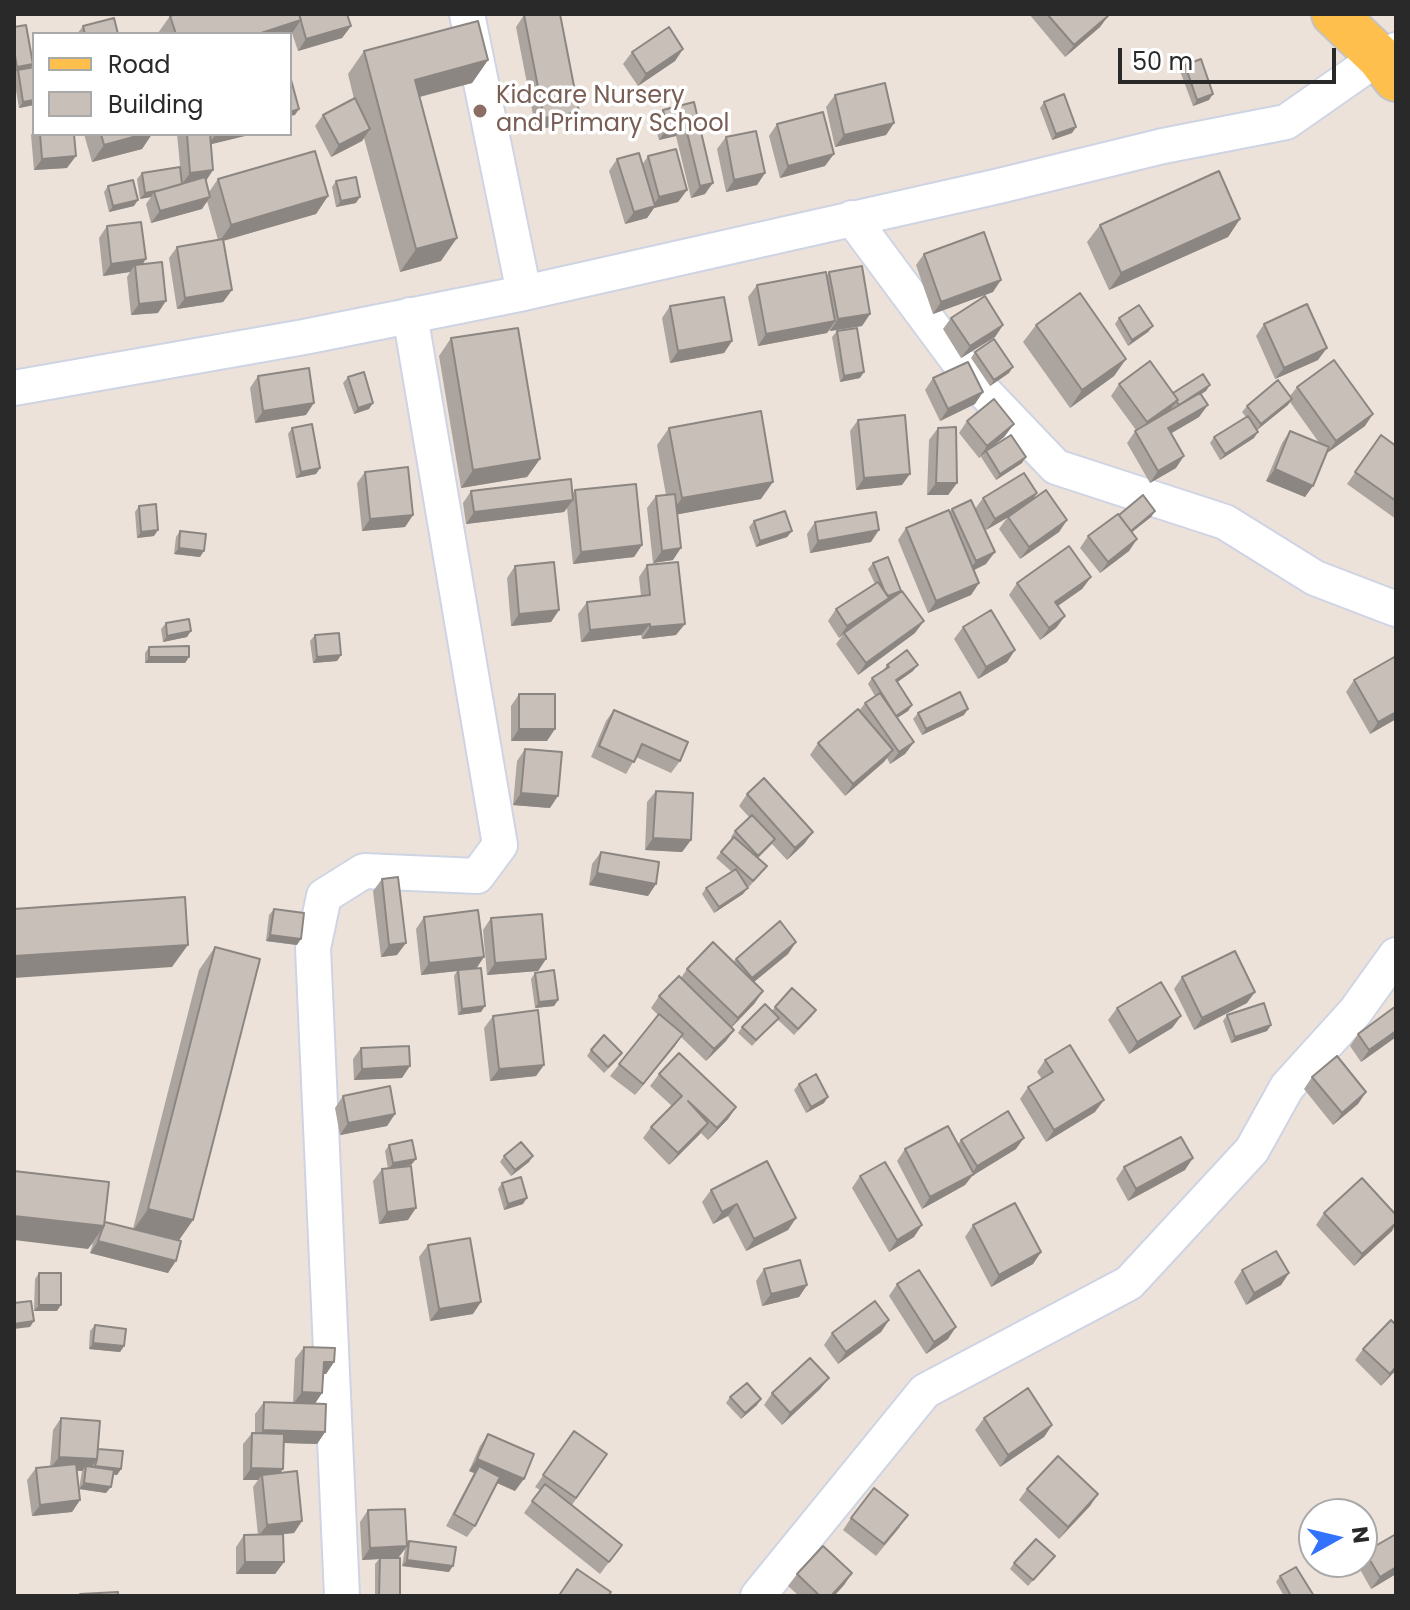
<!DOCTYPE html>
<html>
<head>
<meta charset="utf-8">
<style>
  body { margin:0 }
  #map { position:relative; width:1410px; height:1610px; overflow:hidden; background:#ede2d9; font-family:Poppins,sans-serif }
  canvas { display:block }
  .frame { position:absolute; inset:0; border:16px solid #292929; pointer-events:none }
  .legend { position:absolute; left:32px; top:32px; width:260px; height:104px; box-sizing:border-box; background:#fff; border:2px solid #a9a9a9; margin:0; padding:10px 14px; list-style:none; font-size:24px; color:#292929 }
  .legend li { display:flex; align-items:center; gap:16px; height:40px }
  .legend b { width:40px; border:2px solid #a9a9a9 }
  .north { position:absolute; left:1298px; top:1498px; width:80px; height:80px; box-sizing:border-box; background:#fff; border:2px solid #a9a9a9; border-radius:50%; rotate:82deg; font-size:22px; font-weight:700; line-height:32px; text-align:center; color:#292929 }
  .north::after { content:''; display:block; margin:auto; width:28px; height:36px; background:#3372ff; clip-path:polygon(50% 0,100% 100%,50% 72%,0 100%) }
  .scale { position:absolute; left:1118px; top:48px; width:218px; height:36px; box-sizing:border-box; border:4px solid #292929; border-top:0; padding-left:10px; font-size:24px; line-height:28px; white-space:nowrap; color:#292929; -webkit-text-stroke:6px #fff; paint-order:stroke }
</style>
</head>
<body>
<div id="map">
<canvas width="1410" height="1610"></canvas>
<div class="frame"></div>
<ul class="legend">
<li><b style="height:10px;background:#febf4d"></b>Road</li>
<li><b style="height:22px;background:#c8bfb9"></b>Building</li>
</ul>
<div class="north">N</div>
<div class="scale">50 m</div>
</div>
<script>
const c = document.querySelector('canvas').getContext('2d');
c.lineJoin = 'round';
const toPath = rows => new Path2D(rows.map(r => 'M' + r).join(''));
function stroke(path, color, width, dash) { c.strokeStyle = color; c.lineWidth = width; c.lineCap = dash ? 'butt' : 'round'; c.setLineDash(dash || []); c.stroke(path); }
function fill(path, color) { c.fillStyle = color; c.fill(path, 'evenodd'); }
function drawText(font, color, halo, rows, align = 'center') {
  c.font = font + ' Poppins,sans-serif'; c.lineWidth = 7; c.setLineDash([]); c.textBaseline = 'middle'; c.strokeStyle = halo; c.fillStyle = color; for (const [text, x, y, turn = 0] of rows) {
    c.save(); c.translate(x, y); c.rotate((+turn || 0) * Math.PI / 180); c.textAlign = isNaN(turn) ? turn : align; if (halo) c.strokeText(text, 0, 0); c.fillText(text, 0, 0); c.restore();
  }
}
const street = toPath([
  [467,14,524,293],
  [852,218,970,377,1056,467,1225,522,1315,578,1396,609],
  [14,388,304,337,524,293,999,186,1163,146,1286,122,1379,57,1396,50],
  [342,1596,313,948,324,896,364,871,477,876,500,845,410,315],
  [758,1596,925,1391,1129,1283,1252,1150,1287,1087,1355,1012,1396,955]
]);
const primary = toPath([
  [1334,14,1379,57,1396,79]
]);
const wall = toPath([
  [347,14,351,26,342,38,298,51,292,33,290,36,290,34,158,33,170,16],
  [1029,14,1107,14,1108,16,1100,27,1065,57],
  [524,15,570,123,536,130,516,27],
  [83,26,118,34,77,34],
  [14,27,33,64,30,67,34,67,34,105,19,108,14,79,14,75,16,72,14,73],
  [683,49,675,61,638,86,623,64,632,52],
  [364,51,488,60,472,83,420,97,441,261,400,272,364,138,362,141,331,157,315,126,323,115,354,99,348,74],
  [1185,65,1209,100,1193,106,1180,71],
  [835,95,894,123,886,135,835,147,826,107],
  [694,102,705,194,691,198,676,136,659,140,654,122,663,110],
  [1044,102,1076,127,1072,133,1052,140,1040,108],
  [777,124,825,166,780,178,769,136],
  [34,130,34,134,74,134,67,168,34,170,31,135],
  [84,134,152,134,142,149,92,162],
  [177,134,253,134,211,144,213,170,206,181,209,192,218,179,328,196,316,214,223,241,232,290,223,302,177,309,169,258,177,247,218,240,207,201,202,209,151,223,146,204,151,197,140,199,137,179,142,173,181,176],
  [726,137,765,173,757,185,726,192,717,149],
  [648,156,687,190,678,202,654,208,647,218,625,224,609,171,617,159,642,165],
  [336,181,356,203,336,207,332,187],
  [108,186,134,206,109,212,104,192],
  [1240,219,1228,237,1109,290,1087,242,1100,225],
  [107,226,143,264,158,313,131,315,127,277,130,272,103,276,99,238],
  [924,254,993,292,933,314,916,265],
  [829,272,870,314,862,326,830,331,829,330,827,333,758,346,748,297,757,285,827,276],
  [670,306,732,341,724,353,670,363,662,318],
  [951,318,1003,325,995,337,961,358,943,329],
  [1119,318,1153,326,1148,332,1128,346,1115,324],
  [1264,324,1318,360,1275,379,1256,336],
  [1036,325,1126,359,1114,376,1070,408,1023,342],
  [837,331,860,378,840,382,832,337],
  [451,338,540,459,527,477,461,488,439,356],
  [975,352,1009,373,990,386,971,358],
  [258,376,306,415,255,423,250,388],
  [348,377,369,409,354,414,343,383],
  [933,378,975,404,940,421,925,390],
  [1119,384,1173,393,1206,391,1201,394,1199,417,1171,433,1176,468,1150,483,1127,443,1136,430,1111,396],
  [1297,387,1365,426,1327,453,1305,497,1266,481,1282,443,1290,431,1320,444,1290,402,1257,430,1254,438,1220,460,1210,443,1214,437,1246,417,1242,412,1247,406,1290,396],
  [858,420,902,485,856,490,850,431],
  [967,421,1005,436,992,447,1022,463,996,480,981,457,984,454,979,458,959,433],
  [292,428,320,468,316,474,296,478,288,434],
  [669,428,761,499,678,514,673,560,653,563,647,508,656,496,666,495,657,445],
  [938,428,957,483,948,495,927,495,929,440],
  [1381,435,1396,446,1396,519,1347,484],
  [365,472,413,515,405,527,362,531,357,483],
  [575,490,642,545,634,557,573,564,567,508,564,512,466,524,463,503,471,491,572,494],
  [1037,493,1033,499,1067,520,1059,532,1020,559,999,529,1007,518,986,530,978,517,986,564,974,570,979,583,971,595,928,613,898,540,906,528,950,512,952,509,975,509,983,498],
  [139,506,154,536,137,538,135,512],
  [1155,511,1151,517,1132,532,1137,539,1129,551,1100,573,1080,548,1088,536],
  [754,521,792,531,787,537,756,547,749,527],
  [815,522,871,542,810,553,807,534],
  [180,531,200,557,174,554,176,537],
  [873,563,900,593,915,633,858,675,836,644,843,635,839,638,828,621,836,609,875,584,868,569],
  [647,565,676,635,642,639,641,635,581,642,578,614,587,602,641,596,639,577],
  [515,566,559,610,551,622,511,626,507,578],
  [1091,577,1082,589,1058,606,1065,616,1056,628,1040,640,1009,595,1017,583],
  [166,623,187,637,163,642,161,629],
  [963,627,1015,650,1007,662,978,679,954,639],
  [315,635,341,655,337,661,313,663,310,641],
  [149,647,189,657,185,663,145,663,145,653],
  [887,665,913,671,897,682,912,705,908,711,897,718,914,742,905,754,890,764,887,758,845,796,810,755,818,743,859,711,865,703,875,696,868,684,872,678,883,671],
  [1354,680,1396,719,1370,734,1346,692],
  [519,694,547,741,511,741,511,706],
  [614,710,680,761,671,773,636,757,626,774,591,757,606,721],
  [918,713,964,715,922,735,913,719],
  [525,749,550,808,513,805,517,761],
  [656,791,691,840,682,852,645,850,647,802],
  [747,794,813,832,804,844,787,860,772,844,758,858,767,866,762,872,749,887,745,884,743,894,714,913,702,894,706,888,732,872,716,858,732,839,731,837,735,831,749,817,739,806],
  [601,852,656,884,648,896,589,885,592,864],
  [382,879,397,955,381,957,373,891],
  [274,909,297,945,266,941,269,915],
  [424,917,476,968,481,1012,458,1015,454,976,457,971,421,975,416,929],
  [491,918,546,959,538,971,487,975,483,930],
  [796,942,788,954,754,982,755,1003,732,1027,734,1030,726,1041,706,1061,681,1037,635,1095,610,1076,658,1015,651,1008,659,996,681,978,687,969,733,962,736,959],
  [215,947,193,1220,179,1240,168,1273,90,1253,93,1243,88,1249,105,1222,133,1229,199,970],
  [535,973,558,1000,554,1006,535,1008,531,979],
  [1182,977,1247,1003,1194,1030,1174,989],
  [775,1007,812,1016,794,1035,777,1019,752,1046,738,1033,742,1027,772,1011],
  [1117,1008,1181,1016,1172,1028,1129,1054,1108,1020],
  [1227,1015,1271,1025,1267,1031,1231,1043,1223,1021],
  [493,1016,544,1065,536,1076,490,1081,484,1028],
  [1358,1034,1396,1037,1361,1062,1350,1046],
  [361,1048,402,1078,354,1080,353,1059],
  [591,1050,618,1059,604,1073,587,1056],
  [1045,1060,1095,1112,1046,1142,1020,1099,1028,1087,1042,1079,1037,1072],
  [659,1074,736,1107,728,1119,708,1140,701,1133,669,1165,643,1138,651,1127,672,1106,650,1086],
  [1312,1077,1366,1092,1358,1104,1333,1125,1304,1089],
  [799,1084,824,1103,806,1113,794,1090],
  [343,1096,395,1114,387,1126,340,1135,335,1108],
  [961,1140,1016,1149,972,1176,965,1185,922,1209,897,1161,905,1149,958,1144],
  [389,1145,416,1159,411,1165,395,1168,408,1220,379,1224,373,1181,382,1169,388,1169,385,1151],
  [504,1156,529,1162,511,1176,500,1162],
  [1124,1167,1185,1170,1128,1201,1116,1179],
  [860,1176,914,1237,889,1252,852,1188],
  [502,1183,523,1204,504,1210,498,1189],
  [711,1190,796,1218,788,1230,746,1251,728,1216,713,1224,702,1202],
  [1324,1213,1392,1231,1354,1266,1316,1225],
  [973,1225,1041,1252,1033,1264,991,1287,965,1237],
  [428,1245,473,1314,430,1321,419,1257],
  [764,1269,807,1285,799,1297,762,1306,756,1281],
  [1242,1270,1289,1273,1281,1285,1246,1305,1234,1282],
  [39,1273,57,1311,34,1311,35,1279],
  [897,1284,948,1339,926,1354,889,1296],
  [889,1320,881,1332,838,1364,824,1345,832,1333],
  [95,1325,124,1346,120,1352,89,1349,90,1331],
  [304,1347,334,1362,326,1374,323,1374,322,1393,315,1403,325,1432,317,1444,284,1443,283,1469,280,1473,302,1521,294,1533,278,1534,284,1562,275,1574,236,1574,236,1547,244,1535,258,1535,253,1487,258,1480,243,1480,243,1444,252,1433,255,1433,255,1414,264,1402,293,1403,295,1359],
  [1363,1349,1396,1370,1381,1386,1355,1360],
  [829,1378,820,1389,782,1425,764,1405,772,1393],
  [730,1397,757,1405,741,1419,726,1403],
  [61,1418,121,1469,117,1475,113,1474,106,1493,79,1489,82,1471,77,1470,80,1500,72,1512,32,1516,27,1480,36,1468,50,1467,53,1430],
  [984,1418,1052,1425,1044,1437,1000,1467,975,1430],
  [574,1431,607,1454,572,1505,622,1545,600,1574,524,1513,540,1490,535,1487],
  [488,1434,515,1491,497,1483,475,1526,467,1537,446,1526,474,1473,469,1471,480,1446],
  [1027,1489,1098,1494,1090,1506,1059,1539,1019,1500],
  [368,1510,407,1545,409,1541,449,1572,402,1566,405,1549,398,1558,400,1596,375,1596,375,1564,379,1559,362,1560,360,1522],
  [851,1518,900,1527,876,1556,843,1530],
  [1396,1534,1396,1574,1371,1589,1357,1564,1358,1562,1362,1562,1362,1556,1365,1552],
  [1055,1556,1028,1586,1010,1569,1014,1563],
  [852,1573,844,1585,834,1596,799,1596,788,1586,797,1574],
  [1280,1576,1314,1596,1284,1596,1276,1582]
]);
const shadedWall = toPath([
  [1108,16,1100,27,1065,57,1074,45],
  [301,20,290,36,290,34,258,34],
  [351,26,342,38,298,51,306,39],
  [683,49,675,61,638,86,646,74],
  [488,60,472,83,399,102,415,80],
  [33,64,29,70,18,70,14,73,17,67],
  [1213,94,1209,100,1193,106,1197,100],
  [34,100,34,105,19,108,23,102],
  [299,109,295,115,290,116,290,112],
  [579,112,570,123,536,130,544,118],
  [894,123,886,135,835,147,844,135],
  [685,124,676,136,659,140,667,129],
  [1076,127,1072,133,1052,140,1056,134],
  [370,129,362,141,331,157,339,145],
  [144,134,152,134,142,149,92,162,104,145],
  [216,134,253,134,208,145],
  [834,154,825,166,780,178,788,166],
  [76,156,67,168,34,170,42,159],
  [213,170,205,182,182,184,190,173],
  [765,173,757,185,726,192,734,180],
  [713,183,705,194,691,198,700,186],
  [183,186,154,192,151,197,140,199,145,193],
  [687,190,678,202,654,208,647,218,625,224,634,212,652,207,659,197],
  [328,196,316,214,219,242,231,225],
  [210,197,202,209,151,223,160,211],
  [360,197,356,203,336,207,341,201],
  [138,200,134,206,109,212,113,206],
  [1240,219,1228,237,1109,290,1121,273],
  [457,238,441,261,400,272,416,249],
  [146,259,138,271,135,265,130,272,103,276,111,264],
  [1001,280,993,292,933,314,941,302],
  [232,290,223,302,177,309,185,298],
  [166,301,158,313,131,315,139,304],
  [870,314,862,326,830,331,838,319],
  [835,321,827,333,758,346,766,334],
  [1003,325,995,337,961,358,970,346],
  [1153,326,1148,332,1128,346,1132,340],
  [732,341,724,353,670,363,678,351],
  [1327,348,1318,360,1275,379,1284,368],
  [1126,359,1114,376,1070,408,1082,390],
  [1013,367,1009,373,990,386,994,380],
  [864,372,860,378,840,382,844,376],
  [1210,385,1206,391,1175,411,1179,405],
  [983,392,975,404,940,421,948,409],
  [1292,399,1288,405,1257,430,1261,424],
  [1178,400,1169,411,1139,434,1147,422],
  [314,403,306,415,255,423,263,411],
  [373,403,369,409,354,414,358,408],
  [1208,405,1199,417,1160,440,1168,428],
  [1373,414,1365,426,1327,453,1336,441],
  [1014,424,1005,436,979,458,987,446],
  [1258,432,1254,438,1220,460,1225,454],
  [1184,456,1176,468,1150,483,1158,471],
  [1026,457,1022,463,996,480,1000,474],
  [540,459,527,477,461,488,473,470],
  [320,468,316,474,296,478,301,472],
  [1275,469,1313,486,1305,497,1266,481],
  [910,474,902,485,856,490,864,478],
  [773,482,761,499,669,516,682,498],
  [936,483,957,483,948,495,927,495],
  [1037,493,1029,505,986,530,995,519],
  [573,500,564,512,466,524,474,512],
  [1155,511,1151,517,1122,540,1127,534],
  [413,515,405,527,362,531,370,519],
  [1067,520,1059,532,1020,559,1029,547],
  [158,530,154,536,137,538,141,532],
  [879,530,871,542,810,553,818,541],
  [792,531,787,537,756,547,760,541],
  [1137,539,1129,551,1100,573,1108,562],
  [642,545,634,557,573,564,581,552],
  [179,548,204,551,200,557,174,554],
  [681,548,673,560,653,563,662,551],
  [995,552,986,564,968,573,976,561],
  [1091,577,1082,589,1046,614,1055,602],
  [979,583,971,595,928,613,936,601],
  [901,591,897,597,888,600,881,610,844,633,839,638,847,626,887,597],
  [559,610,551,622,511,626,519,614],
  [1065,616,1056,628,1040,640,1049,628],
  [924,621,915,633,858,675,866,663],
  [650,624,641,635,581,642,590,630],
  [685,624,676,635,642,639,650,627],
  [191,631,187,637,163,642,167,636],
  [1015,650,1007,662,978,679,986,667],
  [341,655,337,661,313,663,317,657],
  [149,657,189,657,185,663,145,663],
  [918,665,913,671,892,686,896,680],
  [912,705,908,711,891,722,896,716],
  [968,709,964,715,922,735,926,729],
  [1396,712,1396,719,1370,734,1378,722],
  [519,729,555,729,547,741,511,741],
  [914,742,905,754,890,764,899,752],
  [893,750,884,762,845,796,853,784],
  [521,793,558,796,550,808,513,805],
  [813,832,804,844,787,860,795,848],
  [653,838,691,840,682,852,645,850],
  [597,873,656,884,648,896,589,885],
  [748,888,743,894,714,913,719,907],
  [270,935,301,939,297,945,266,941],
  [796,942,788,954,744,990,752,978],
  [406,943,397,955,381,957,389,945],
  [188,945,172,967,14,978,14,956],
  [484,957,476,969,421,975,429,963],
  [546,959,538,971,487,975,495,963],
  [763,991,755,1003,729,1030,738,1018],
  [1255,992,1247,1003,1194,1030,1202,1018],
  [558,1000,554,1006,535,1008,539,1002],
  [485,1006,481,1012,458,1015,462,1009],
  [1181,1016,1172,1028,1129,1054,1137,1042],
  [1271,1025,1267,1031,1231,1043,1235,1037],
  [734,1030,726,1041,706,1061,714,1049],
  [1396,1031,1396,1037,1361,1062,1369,1050],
  [683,1034,675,1046,635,1095,643,1084],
  [544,1065,536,1076,490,1081,499,1069],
  [410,1066,402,1078,354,1080,362,1069],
  [1366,1092,1358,1104,1333,1125,1342,1113],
  [828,1097,824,1103,806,1113,811,1107],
  [1104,1100,1095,1112,1046,1142,1054,1130],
  [736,1107,728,1119,708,1140,717,1128],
  [395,1114,387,1126,340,1135,348,1123],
  [708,1123,699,1135,669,1165,678,1153],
  [1024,1138,1016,1149,972,1176,965,1185,922,1209,930,1197,971,1175,977,1166],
  [533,1156,529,1162,511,1176,515,1170],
  [1193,1158,1185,1170,1128,1201,1136,1189],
  [416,1159,411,1165,389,1169,393,1163],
  [527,1198,523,1204,504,1210,508,1204],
  [737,1204,728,1216,713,1224,722,1212],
  [416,1208,408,1220,379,1224,387,1212],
  [148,1209,193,1220,177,1243,132,1232],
  [14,1216,104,1226,88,1249,14,1240],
  [796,1218,788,1230,746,1251,754,1239],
  [1396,1223,1392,1231,1354,1266,1362,1254],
  [922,1225,914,1237,889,1252,897,1240],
  [98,1241,176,1261,168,1273,90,1253],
  [1041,1252,1033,1264,991,1287,999,1275],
  [1289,1273,1281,1285,1246,1305,1254,1293],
  [807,1285,799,1297,762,1306,771,1294],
  [481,1302,473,1314,430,1321,439,1309],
  [39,1305,61,1305,57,1311,34,1311],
  [889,1320,881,1332,838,1364,846,1352],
  [34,1321,30,1327,14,1329,14,1324],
  [956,1327,948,1339,926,1354,934,1342],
  [93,1343,124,1346,120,1352,89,1349],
  [324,1362,334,1362,326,1374,315,1374],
  [1396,1367,1396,1370,1381,1386,1390,1374],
  [829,1378,820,1389,782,1425,790,1413],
  [302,1392,322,1393,314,1405,293,1404],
  [761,1399,757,1405,741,1419,745,1413],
  [1052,1425,1044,1437,1000,1467,1008,1455],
  [263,1430,325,1432,317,1444,254,1442],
  [59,1457,97,1459,89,1471,86,1466,82,1471,50,1469],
  [477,1459,524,1479,515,1491,475,1473,479,1466,474,1473,469,1471],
  [95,1466,121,1469,117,1475,91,1472],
  [251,1468,283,1469,275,1481,262,1475,258,1480,243,1480],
  [84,1483,111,1487,106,1493,79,1489],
  [1098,1494,1090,1506,1059,1539,1068,1527],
  [80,1500,72,1512,32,1516,40,1505],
  [302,1521,294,1533,258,1537,267,1525],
  [407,1546,398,1558,362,1560,370,1548],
  [407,1560,453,1566,449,1572,402,1566],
  [245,1562,284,1562,275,1574,236,1574],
  [1396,1567,1396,1574,1371,1589,1380,1577],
  [852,1573,844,1585,834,1596,831,1596]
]);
const building = toPath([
  [176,14,299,14,301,20,258,34,176,34,170,16,176,14],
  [299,14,347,14,351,26,306,39,299,14],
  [528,14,560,14,579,112,544,118,524,15,528,14],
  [1047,14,1107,14,1108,16,1074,45,1047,14],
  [114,18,118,34,85,34,83,26,114,18],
  [478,21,488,60,415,80,457,238,416,249,364,51,478,21],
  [26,25,33,64,17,67,14,50,14,27,26,25],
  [669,27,683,49,646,74,632,52,669,27],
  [1201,59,1213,94,1197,100,1185,65,1201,59],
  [34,67,34,100,23,102,18,70,34,67],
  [290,76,299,109,290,112,290,76],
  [885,83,894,123,844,135,835,95,885,83],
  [1064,94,1076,127,1056,134,1044,102,1064,94],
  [355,98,370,129,339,145,323,115,355,98],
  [694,102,713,183,700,186,685,124,667,129,663,110,694,102],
  [823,112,834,154,788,166,777,124,823,112],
  [756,131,765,173,734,180,726,137,756,131],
  [40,134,74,134,76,156,42,159,40,134],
  [101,134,144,134,104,145,101,134],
  [187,134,210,134,213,170,190,173,187,134],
  [676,149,687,190,659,197,648,156,676,149],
  [315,151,328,196,231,225,218,179,315,151],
  [639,153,655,206,634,212,617,159,639,153],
  [180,167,182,184,161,190,145,193,142,173,180,167],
  [1219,171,1240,219,1121,273,1100,225,1219,171],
  [205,177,210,197,160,211,154,192,205,177],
  [356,177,360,197,341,201,336,181,356,177],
  [133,180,138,200,113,206,108,186,133,180],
  [141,222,146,259,111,264,107,226,141,222],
  [984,232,1001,280,941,302,924,254,984,232],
  [223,239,232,290,185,298,177,247,223,239],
  [162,262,166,301,139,304,135,265,162,262],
  [862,266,870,314,838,319,829,272,862,266],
  [826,272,835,321,766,334,757,285,826,272],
  [1080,293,1126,359,1082,390,1036,325,1080,293],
  [985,296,1003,325,970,346,951,318,985,296],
  [724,297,732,341,678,351,670,306,724,297],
  [1307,304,1327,348,1284,368,1264,324,1307,304],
  [1139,305,1153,326,1132,340,1119,318,1139,305],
  [518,328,540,459,473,470,451,338,518,328],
  [857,328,864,372,844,376,837,331,857,328],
  [994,339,1013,367,994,380,975,352,994,339],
  [1334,360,1373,414,1336,441,1297,387,1334,360],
  [1150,361,1178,400,1147,422,1119,384,1150,361],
  [968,362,983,392,948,409,933,378,968,362],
  [309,368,314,403,263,411,258,376,309,368],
  [364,372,373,403,358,408,348,377,364,372],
  [1203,374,1210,385,1179,405,1176,401,1178,400,1173,393,1203,374],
  [1278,380,1292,399,1261,424,1247,406,1278,380],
  [1200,393,1208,405,1168,428,1184,456,1158,471,1135,431,1200,393],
  [994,399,1014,424,987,446,967,421,994,399],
  [761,411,773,482,682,498,669,428,761,411],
  [905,415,910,474,864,478,858,420,905,415],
  [1248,416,1258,432,1225,454,1214,437,1248,416],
  [312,424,320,468,301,472,292,428,312,424],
  [956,427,957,483,936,483,938,428,956,427],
  [1290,431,1329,447,1313,486,1275,469,1290,431],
  [1011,435,1026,457,1000,474,986,451,1011,435],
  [1381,435,1396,446,1396,501,1355,472,1381,435],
  [408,467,413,515,370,519,365,472,408,467],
  [1024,473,1037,493,995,519,983,498,1024,473],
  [571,479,573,500,474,512,471,491,571,479],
  [636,484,642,545,581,552,575,490,636,484],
  [1046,490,1067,520,1029,547,1008,517,1046,490],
  [675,494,681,548,662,551,656,496,675,494],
  [1143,495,1155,511,1131,531,1119,515,1143,495],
  [971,500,995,552,976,561,952,509,971,500],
  [156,504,158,530,141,532,139,506,156,504],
  [949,510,979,583,936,601,906,528,949,510],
  [785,511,792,531,760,541,754,521,785,511],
  [876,512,879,530,818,541,815,522,876,512],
  [1118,514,1137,539,1108,562,1088,536,1118,514],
  [180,531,206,534,204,551,179,548,180,531],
  [1069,546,1091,577,1055,602,1065,616,1049,628,1017,583,1069,546],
  [888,557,901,591,888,596,884,590,873,563,888,557],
  [554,562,559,610,519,614,515,566,554,562],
  [678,562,685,624,650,627,650,624,590,630,587,602,650,595,647,565,678,562],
  [878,582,889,598,847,626,836,609,878,582],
  [902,591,924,621,866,663,844,633,902,591],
  [991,610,1015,650,986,667,963,627,991,610],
  [189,619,191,631,167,636,166,623,189,619],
  [339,633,341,655,317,657,315,635,339,633],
  [189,646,189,657,149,657,149,647,189,646],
  [907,650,918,665,896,680,912,705,896,716,872,678,889,667,887,665,907,650],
  [1396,656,1396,712,1378,722,1354,680,1396,656],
  [960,692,968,709,926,729,918,713,960,692],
  [880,693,914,742,899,752,865,703,880,693],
  [519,694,555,694,555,729,519,729,519,694],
  [858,709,893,750,853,784,818,743,858,709],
  [614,710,688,742,680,761,642,744,634,762,599,746,614,710],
  [525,749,562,752,558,796,521,793,525,749],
  [764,778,813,832,795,848,747,794,764,778],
  [656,791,693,793,691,840,653,838,656,791],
  [752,815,775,839,758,856,735,831,752,815],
  [734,837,767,866,753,881,721,852,734,837],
  [601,852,659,862,656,884,597,873,601,852],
  [736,869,748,888,719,907,706,888,736,869],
  [398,877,406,943,389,945,382,879,398,877],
  [185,897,188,945,14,956,14,909,185,897],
  [274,909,304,913,301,939,270,935,274,909],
  [478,910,484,957,429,963,424,917,478,910],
  [542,914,546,959,495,963,491,918,542,914],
  [780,921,796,942,752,978,736,959,780,921],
  [713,942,763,991,738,1018,687,969,713,942],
  [215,947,260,959,193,1220,148,1209,215,947],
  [1235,951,1255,992,1202,1018,1182,977,1235,951],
  [481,968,485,1006,462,1009,458,970,481,968],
  [554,970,558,1000,539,1002,535,973,554,970],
  [679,976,734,1030,714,1049,659,996,679,976],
  [1161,982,1181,1016,1137,1042,1117,1008,1161,982],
  [792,988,816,1010,798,1029,775,1007,792,988],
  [1264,1003,1271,1025,1235,1037,1227,1015,1264,1003],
  [765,1004,779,1018,756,1040,742,1027,765,1004],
  [1396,1006,1396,1031,1369,1050,1358,1034,1396,1006],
  [538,1010,544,1065,499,1069,493,1016,538,1010],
  [659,1014,683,1034,643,1084,619,1064,659,1014],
  [604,1035,622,1053,608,1067,591,1050,604,1035],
  [1070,1045,1104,1100,1054,1130,1028,1087,1053,1072,1045,1060,1070,1045],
  [409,1046,410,1066,362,1069,361,1048,409,1046],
  [679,1053,736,1107,717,1128,688,1101,708,1123,678,1153,651,1127,682,1096,659,1074,679,1053],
  [1337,1056,1366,1092,1342,1113,1312,1077,1337,1056],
  [816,1074,828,1097,811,1107,799,1084,816,1074],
  [390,1086,395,1114,348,1123,343,1096,390,1086],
  [1008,1111,1024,1138,977,1166,961,1140,1008,1111],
  [948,1126,974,1174,930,1197,905,1149,948,1126],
  [1181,1137,1193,1158,1136,1189,1124,1167,1181,1137],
  [412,1140,416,1159,393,1163,389,1145,412,1140],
  [521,1142,533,1156,515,1170,504,1156,521,1142],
  [767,1161,796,1218,754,1239,737,1204,722,1212,711,1190,767,1161],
  [885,1162,922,1225,897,1240,860,1176,885,1162],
  [411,1166,416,1208,387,1212,382,1169,411,1166],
  [14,1171,109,1182,104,1226,14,1216,14,1171],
  [521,1177,527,1198,508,1204,502,1183,521,1177],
  [1362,1178,1396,1215,1396,1223,1362,1254,1324,1213,1362,1178],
  [1015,1203,1041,1252,999,1275,973,1225,1015,1203],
  [105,1222,181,1241,176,1261,98,1241,105,1222],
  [470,1238,481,1302,439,1309,428,1245,470,1238],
  [1276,1251,1289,1273,1254,1293,1242,1270,1276,1251],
  [800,1260,807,1285,771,1294,764,1269,800,1260],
  [919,1270,956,1327,934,1342,897,1284,919,1270],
  [39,1273,61,1273,61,1305,39,1305,39,1273],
  [31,1301,34,1321,14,1324,14,1303,31,1301],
  [875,1301,889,1320,846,1352,832,1333,875,1301],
  [1391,1320,1396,1325,1396,1367,1390,1374,1363,1349,1391,1320],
  [95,1325,126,1329,124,1346,93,1343,95,1325],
  [304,1347,335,1348,334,1362,324,1362,322,1393,302,1392,304,1347],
  [810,1358,829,1378,790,1413,772,1393,810,1358],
  [747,1383,761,1399,745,1413,730,1397,747,1383],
  [1028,1388,1052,1425,1008,1455,984,1418,1028,1388],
  [264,1402,326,1404,325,1432,263,1430,264,1402],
  [61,1418,100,1421,97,1459,59,1457,61,1418],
  [574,1431,607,1454,576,1498,543,1475,574,1431],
  [252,1433,284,1434,283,1469,251,1468,252,1433],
  [488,1434,534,1454,524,1479,477,1459,488,1434],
  [98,1449,123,1451,121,1469,95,1466,97,1459,98,1449],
  [1058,1456,1098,1494,1068,1527,1027,1489,1058,1456],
  [76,1464,80,1500,40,1505,36,1468,76,1464],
  [86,1466,114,1470,111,1487,84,1483,86,1466],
  [479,1466,500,1477,475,1526,454,1514,479,1466],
  [297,1471,302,1521,267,1525,262,1475,297,1471],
  [545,1484,622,1545,609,1562,532,1501,545,1484],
  [874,1488,908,1515,884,1544,851,1518,874,1488],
  [405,1509,407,1546,370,1548,368,1510,405,1509],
  [283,1534,284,1562,245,1562,244,1535,283,1534],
  [1396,1534,1396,1567,1380,1577,1365,1552,1396,1534],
  [1036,1539,1055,1556,1033,1580,1014,1563,1036,1539],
  [409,1541,456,1547,453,1566,407,1560,409,1541],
  [823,1546,852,1573,831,1596,820,1596,797,1574,823,1546],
  [380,1558,400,1558,400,1596,379,1596,380,1558],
  [1296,1567,1314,1596,1291,1596,1280,1576,1296,1567],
  [577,1569,611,1592,608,1596,562,1596,560,1594,577,1569],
  [118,1592,118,1596,80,1596,80,1594,118,1592]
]);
const markers = [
  [480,111,8,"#8d6e63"]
];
const educationNames = [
  ["Kidcare Nursery",496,97],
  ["and Primary School",496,125]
];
stroke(street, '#ced4e3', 38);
stroke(primary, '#c3c3c3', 48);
stroke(street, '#fff', 34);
stroke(primary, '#febf4d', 44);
fill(wall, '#aca49f');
fill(shadedWall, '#8c8682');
fill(building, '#c8bfb9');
stroke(building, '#8c8682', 2);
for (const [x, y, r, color] of markers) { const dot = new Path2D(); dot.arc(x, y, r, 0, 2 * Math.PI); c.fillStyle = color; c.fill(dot); stroke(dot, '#fff', 3); }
drawText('24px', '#785e54', '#fff', educationNames, 'left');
</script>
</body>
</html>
